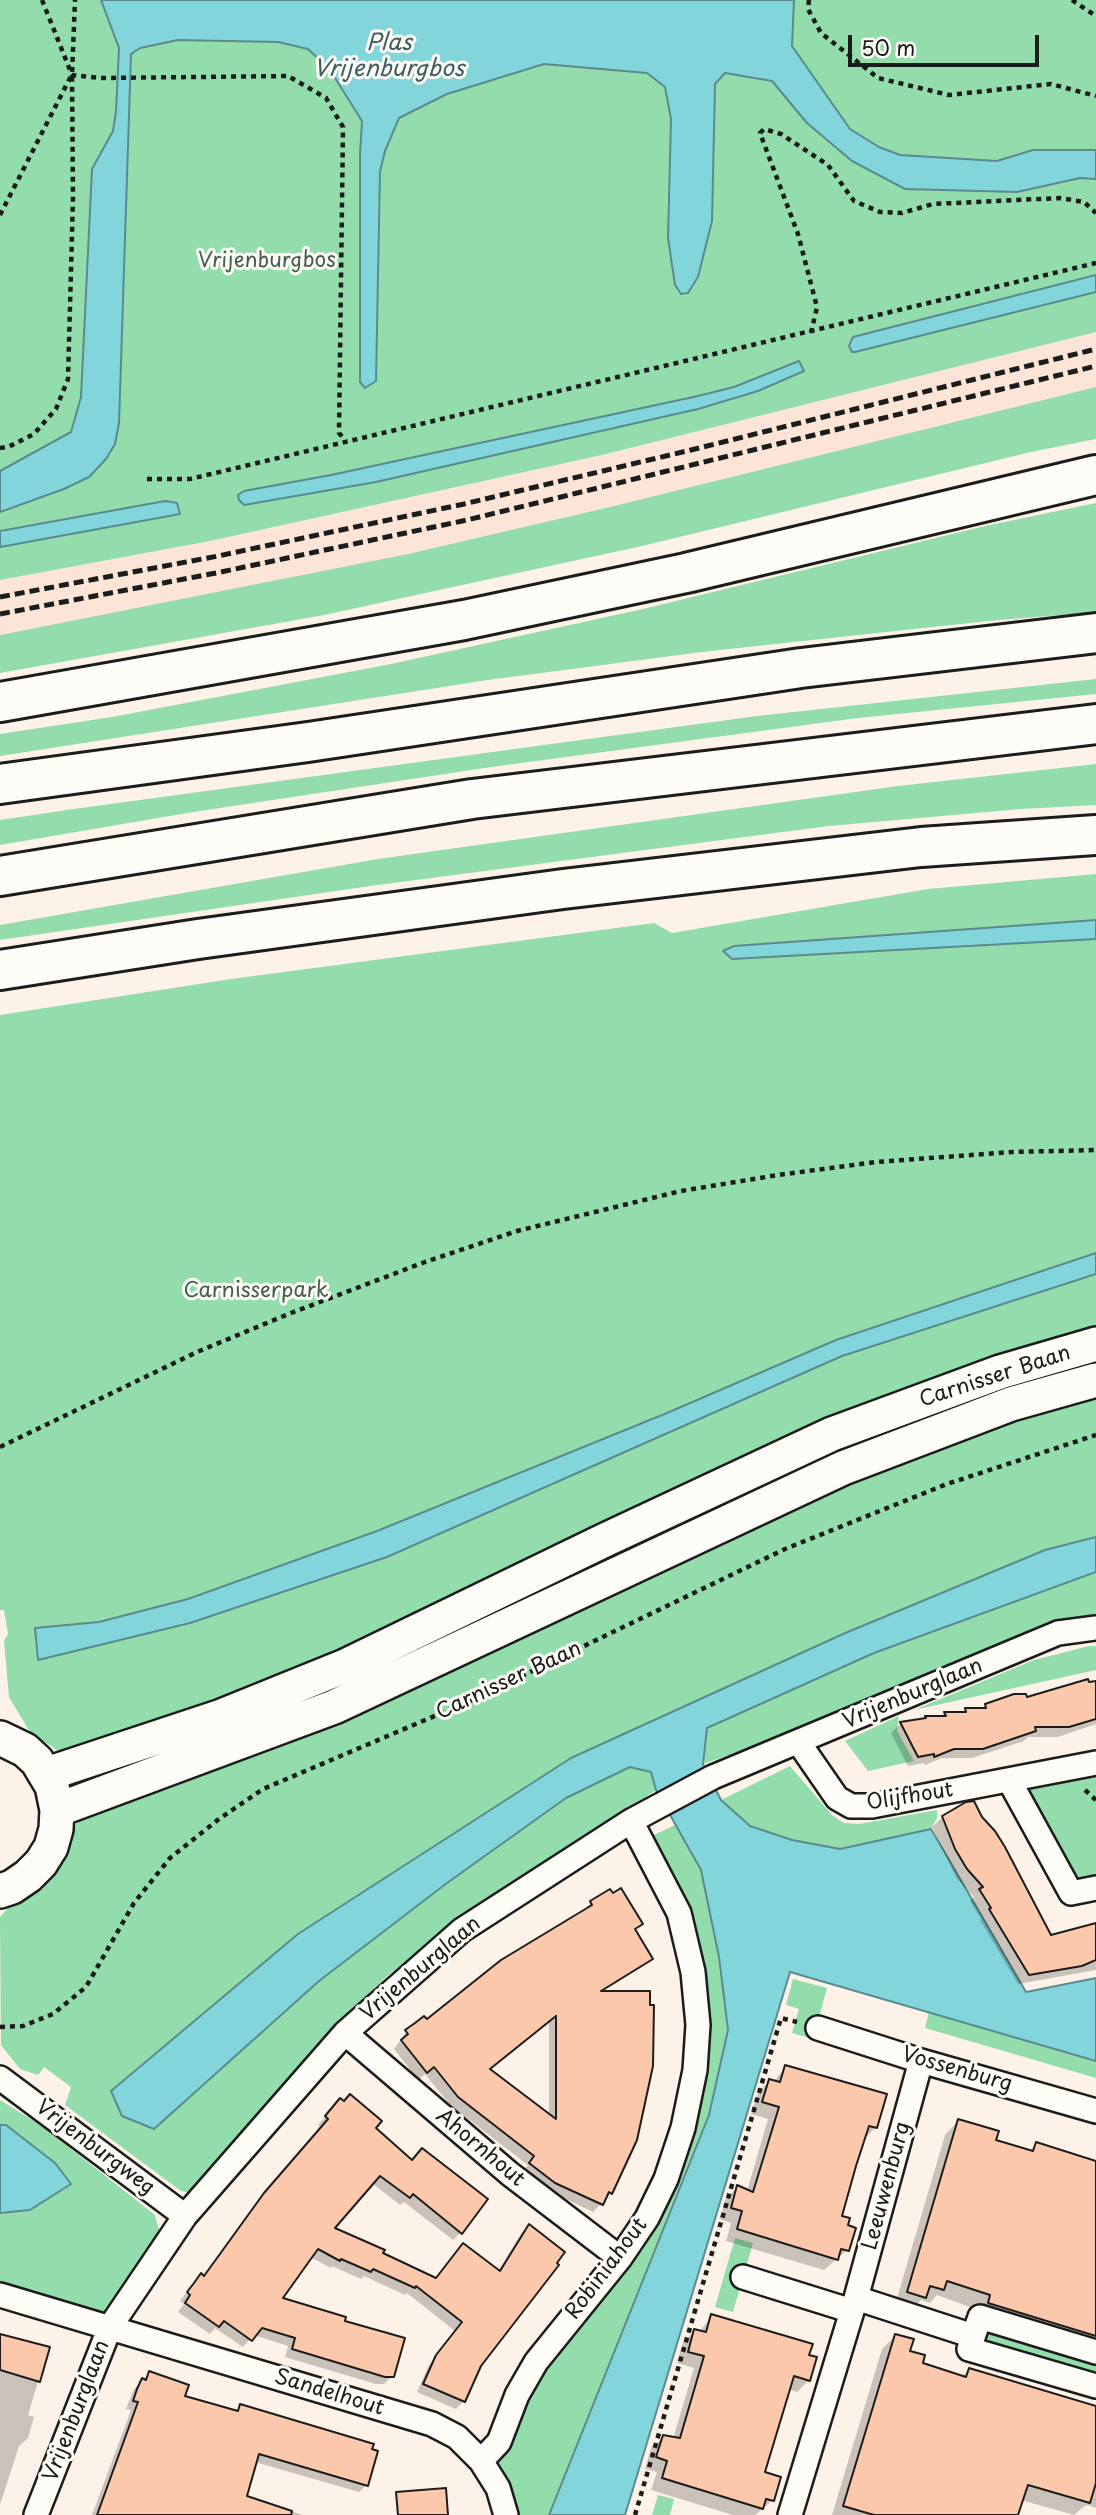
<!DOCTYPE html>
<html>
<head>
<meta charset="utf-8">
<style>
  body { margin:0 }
  #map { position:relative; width:1096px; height:2515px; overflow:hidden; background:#fdf2e8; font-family:"Playpen Sans",sans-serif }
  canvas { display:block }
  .scale { position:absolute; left:848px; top:35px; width:191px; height:32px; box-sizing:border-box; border:4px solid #1c1c1c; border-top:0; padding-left:9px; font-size:21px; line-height:24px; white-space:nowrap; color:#1c1c1c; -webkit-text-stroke:5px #fdfcf7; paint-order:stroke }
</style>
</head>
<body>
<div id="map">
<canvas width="1096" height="2515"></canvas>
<div class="scale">50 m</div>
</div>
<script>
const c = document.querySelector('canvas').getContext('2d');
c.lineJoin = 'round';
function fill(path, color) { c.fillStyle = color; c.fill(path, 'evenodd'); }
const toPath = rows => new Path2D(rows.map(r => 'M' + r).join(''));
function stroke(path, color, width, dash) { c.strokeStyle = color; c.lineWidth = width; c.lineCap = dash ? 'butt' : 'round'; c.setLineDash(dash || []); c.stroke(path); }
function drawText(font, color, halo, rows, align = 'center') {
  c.font = font + ' "Playpen Sans",sans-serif'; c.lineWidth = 6; c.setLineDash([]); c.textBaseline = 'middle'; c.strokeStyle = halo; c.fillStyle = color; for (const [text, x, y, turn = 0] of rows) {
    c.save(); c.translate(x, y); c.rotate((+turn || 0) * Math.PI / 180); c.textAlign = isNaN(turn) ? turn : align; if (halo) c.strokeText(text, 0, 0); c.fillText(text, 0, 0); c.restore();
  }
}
const built = toPath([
  [1096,332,1096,387,614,506,408,554,0,635,0,580,210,541,602,455]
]);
const green = toPath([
  [0,0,1096,0,1096,332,602,455,210,541,0,580],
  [1096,387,1096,439,1031,452,642,546,324,615,0,673,0,635,408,554,614,506],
  [1096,503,1096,612,988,621,702,652,488,680,0,756,0,734,112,717,391,664,643,609,985,526],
  [1096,679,1096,694,858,718,491,767,187,813,0,845,0,820,74,809,757,716],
  [1096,764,1096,805,1021,809,829,826,370,886,0,940,0,925,378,859,898,786],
  [1096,874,1096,920,734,946,732,959,1096,939,1096,1253,836,1340,667,1413,377,1531,188,1599,99,1622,36,1628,38,1660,389,1557,842,1356,1096,1274,1096,1342,1065,1351,293,1680,64,1755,30,1732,9,1697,4,1641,8,1634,4,1610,0,1610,0,1015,231,979,654,923,672,933,928,889],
  [1096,1394,1096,1537,1045,1550,571,1758,319,1981,447,1883,566,1798,630,1766,651,1772,656,1790,639,1802,631,1815,489,1901,387,1976,311,2051,202,2186,191,2193,181,2191,65,2105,71,2087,44,2067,38,2075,20,2069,1,2045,0,1917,11,1905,32,1893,82,1815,827,1491,1009,1422],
  [1096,1572,1096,1618,1067,1622,937,1668,732,1758,729,1755,703,1764,707,1728,874,1653],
  [1089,1646,1096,1646,1096,1670,914,1710,1034,1660],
  [899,1716,897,1731,914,1761,868,1771,845,1741],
  [790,1766,832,1815,844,1823,859,1824,937,1810,937,1818,931,1829,840,1849,792,1840,750,1826,721,1800],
  [1096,1769,1096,1874,1079,1877,1073,1875,1030,1799,1029,1789,1035,1783],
  [675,1825,701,1870,719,1957,728,2030,709,2115,549,2515,511,2515,496,2472,497,2463,506,2450,534,2381,639,2249,705,2032,652,1836],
  [793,1979,827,1988,813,2039,792,2033,799,2009,786,2005],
  [929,2012,1096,2061,1096,2078,925,2028],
  [0,2100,42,2126,155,2215,160,2234,113,2311,100,2314,0,2285,0,2213,30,2210,6,2125,0,2125],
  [735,2238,753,2243,733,2312,715,2307],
  [982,2323,1096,2357,1096,2380,976,2345],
  [658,2495,674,2499,670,2515,652,2515]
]);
const water = toPath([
  [101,0,794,0,792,46,850,129,879,147,900,155,997,161,1033,150,1096,150,1096,179,1080,178,1017,192,905,189,852,161,807,123,772,81,725,73,715,84,712,221,698,277,688,293,681,294,675,285,668,238,671,119,665,87,647,73,544,64,447,94,399,118,385,151,380,172,376,381,365,388,360,382,360,154,362,121,330,70,308,49,278,42,178,40,140,48,131,54,119,423,115,444,106,459,89,477,64,489,0,512,0,471,71,432,81,397,92,169,113,131,116,112,119,48,101,0],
  [1096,275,1096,292,855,352,852,352,849,346,853,337,1096,275],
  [799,361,804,371,758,391,698,409,376,482,244,505,239,500,238,495,244,491,331,475,698,396,734,387,799,361],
  [165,501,177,503,180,514,0,547,0,531,165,501],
  [1096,920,1096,939,732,959,723,951,734,946,1096,920],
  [1096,1253,1096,1274,842,1356,387,1557,190,1623,38,1660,35,1628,99,1622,188,1599,377,1531,667,1413,836,1340,1096,1253],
  [1096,1537,1096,1572,874,1653,707,1728,703,1764,721,1800,750,1826,792,1840,840,1849,931,1829,1026,1992,1096,1978,1096,2061,790,1972,625,2515,549,2515,709,2115,728,2030,719,1957,701,1870,656,1790,651,1772,630,1767,566,1798,447,1883,319,1981,154,2129,122,2116,111,2091,298,1934,571,1758,843,1634,1045,1550,1096,1537],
  [0,2125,6,2125,55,2163,71,2184,30,2210,0,2213,0,2125]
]);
const shadow = toPath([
  [1096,1680,1096,1724,1058,1737,1028,1737,1024,1741,972,1758,942,1758,925,1765,924,1763,908,1766,891,1733,901,1723,941,1718,945,1714,961,1714,965,1709,982,1709,986,1705,1026,1699],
  [943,1817,1050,1938,1096,1923,1096,1970,1018,1984,980,1920,981,1919,970,1901,974,1897,957,1879,932,1827],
  [591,1903,641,1924,634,1931,651,1958,643,1966,600,1993,611,2193,593,2212,547,2190,522,2172,528,2165,450,2105,425,2074,418,2080,394,2049,406,2032,426,2022,583,1911],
  [549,2021,549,2116,488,2069],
  [786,2067,875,2128,863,2140,839,2217,847,2250,824,2270,726,2241,731,2223,720,2219,726,2198,738,2187,747,2191,768,2119,751,2114,758,2093,769,2081,773,2082],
  [332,2109,373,2128,461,2232,453,2240,404,2202,400,2205,372,2183,332,2228,435,2279,498,2271,521,2234,529,2226,480,2365,464,2401,456,2409,417,2392,429,2365,455,2331,407,2293,405,2295,364,2276,361,2279,332,2266,331,2268,310,2257,280,2299,392,2376,384,2384,376,2384,285,2357,288,2346,254,2335,243,2347,215,2328,210,2334,178,2312,184,2304,180,2301,193,2284,201,2276,203,2277,256,2203,321,2128,318,2125],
  [958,2121,994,2142,1029,2152,1036,2144,1096,2163,1096,2353,937,2295,930,2303,921,2300,911,2310,895,2305,945,2135],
  [712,2316,807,2356,809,2380,797,2392,788,2389,763,2473,773,2500,755,2515,733,2515,651,2490,657,2472,645,2469,651,2448,663,2437,673,2439,694,2368,677,2363,683,2342,695,2331,699,2332],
  [0,2334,48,2348,28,2415,34,2417,28,2438,19,2446,0,2505],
  [895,2336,920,2364,962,2377,969,2370,1096,2408,1096,2508,1086,2505,1074,2515,1021,2500,1017,2515,832,2515,882,2349],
  [150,2373,139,2515,92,2515,131,2410,126,2409,134,2389],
  [240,2406,366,2485,359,2492,255,2462,245,2497,303,2515,194,2515,234,2412]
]);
const building = toPath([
  [1088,1679,1089,1682,1096,1681,1096,1719,1069,1727,1035,1727,1036,1731,983,1749,954,1749,934,1757,934,1754,918,1757,900,1722,926,1718,925,1716,946,1716,944,1712,966,1712,965,1708,986,1708,985,1704,1014,1694,1026,1694,1027,1697,1088,1679],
  [974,1801,982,1817,995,1831,1005,1847,1051,1935,1096,1923,1096,1960,1082,1966,1029,1975,989,1909,991,1908,979,1889,983,1887,967,1869,955,1849,942,1816,966,1802,974,1801],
  [621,1888,643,1924,635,1929,653,1959,601,1991,650,1991,650,2005,654,2005,653,2066,637,2140,612,2194,609,2192,603,2205,555,2183,529,2163,534,2156,458,2097,434,2067,427,2073,401,2040,408,2034,405,2030,415,2023,424,2016,427,2019,501,1960,592,1905,590,1901,610,1889,613,1893,621,1888],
  [556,2016,556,2119,490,2069,556,2016],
  [785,2065,887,2094,877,2128,869,2126,856,2166,842,2216,850,2218,848,2225,856,2228,849,2251,841,2249,838,2260,737,2229,742,2211,731,2208,737,2185,753,2192,779,2107,762,2102,769,2079,780,2082,785,2065],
  [350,2094,382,2121,376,2128,412,2160,422,2148,488,2199,462,2234,413,2194,410,2198,380,2176,335,2228,385,2250,383,2253,436,2278,463,2243,500,2271,529,2224,565,2252,557,2263,559,2265,481,2366,465,2402,423,2384,436,2355,462,2322,416,2286,415,2288,373,2269,371,2272,341,2259,340,2261,318,2249,283,2298,346,2317,345,2321,405,2338,394,2377,385,2377,292,2349,295,2338,262,2328,252,2341,224,2321,219,2327,185,2303,190,2295,187,2292,194,2283,201,2273,204,2276,264,2193,328,2119,325,2116,340,2098,344,2101,350,2094],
  [958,2119,999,2131,996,2140,1033,2151,1036,2142,1096,2161,1096,2336,988,2303,990,2295,947,2281,944,2290,930,2286,926,2298,907,2292,958,2119],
  [711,2314,813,2344,809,2355,817,2357,810,2381,794,2376,765,2472,781,2477,774,2501,766,2499,763,2509,662,2478,667,2461,656,2457,663,2435,680,2438,704,2356,688,2352,694,2329,706,2332,711,2314],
  [0,2334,50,2347,40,2382,0,2370,0,2334],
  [895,2334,914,2339,910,2351,925,2355,923,2363,966,2377,969,2368,1096,2406,1096,2483,1090,2503,1028,2485,1018,2515,874,2515,843,2506,895,2334],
  [149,2371,189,2385,185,2396,238,2411,240,2404,374,2444,372,2449,378,2451,368,2486,259,2454,247,2496,292,2511,291,2515,97,2515,138,2402,133,2401,137,2389,142,2378,146,2380,149,2371],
  [446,2488,448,2515,398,2515,396,2492,446,2488]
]);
const path = toPath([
  [42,0,72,75,101,78,288,76,326,98,343,127,339,433,346,441],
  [809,0,808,9,821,33,878,78,949,95,1051,84,1096,96],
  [1072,0,1096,16],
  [0,215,71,76],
  [811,333,817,307,798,234,760,133,764,129,781,134,828,165,854,201,880,212,902,213,933,204,1060,198,1084,202,1096,213],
  [0,448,8,447,34,434,56,409,68,379,73,198,72,75,75,0],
  [147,479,190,479,1096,263],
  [0,1447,197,1352,291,1313,425,1262,517,1231,681,1191,778,1175,876,1162,1012,1152,1096,1150],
  [1085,1790,1096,1800],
  [0,2027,23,2026,53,2014,86,1987,134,1903,170,1858,219,1819,263,1789,470,1701,785,1549,947,1484,1096,1435],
  [635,2515,781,2018,797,2022]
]);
const street = toPath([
  [799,1743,837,1798,851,1806,872,1806,1096,1763],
  [1009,1780,1071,1893,1096,1888],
  [818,2028,921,2061,1096,2111],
  [345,2033,510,2174,620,2258],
  [0,2078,185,2216],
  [743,2277,852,2311],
  [0,2295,432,2424,457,2437,481,2461,498,2488,506,2515],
  [856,2298,973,2336],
  [1096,2352,980,2317,969,2349,1096,2386],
  [481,2461,499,2442,517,2395,536,2362,620,2258,647,2218,666,2179,683,2128,695,2070,698,2025,693,1972,679,1913,631,1821],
  [36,2515,110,2327,185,2216,345,2033,462,1930,631,1821,713,1777,1058,1633,1096,1628],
  [790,2515,856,2298,921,2061]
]);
const secondary = toPath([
  [0,1738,25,1750,37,1761,52,1786,57,1810,56,1829,51,1847,41,1863,28,1876,12,1887,0,1891],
  [47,1774,219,1717,345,1666,605,1540,832,1434,1000,1372,1096,1344],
  [57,1810,334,1707,843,1468,1011,1404,1096,1380]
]);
const highway = toPath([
  [0,702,464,620,686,573,1096,475],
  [0,784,308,742,801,668,1096,633],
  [0,876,472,799,1096,724],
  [0,970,198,939,563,889,921,847,1096,835]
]);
const rail = toPath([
  [0,597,218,556,464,504,691,450,1096,349],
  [0,614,221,572,467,520,1096,366]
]);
const parkNames = [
  ["Vrijenburgbos",267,261],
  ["Carnisserpark",256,1291]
];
const streetNames = [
  ["Carnisser Baan",995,1377,-18],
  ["Carnisser Baan",509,1681,-25],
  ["Vrijenburglaan",913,1694,-23],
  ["Olijfhout",910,1797,-9],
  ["Vrijenburglaan",421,1969,-40],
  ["Vossenburg",957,2070,16],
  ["Vrijenburgweg",95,2148,37],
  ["Ahornhout",480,2148,40],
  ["Leeuwenburg",887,2186,-75],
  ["Robiniahout",607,2269,-53],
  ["Sandelhout",329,2393,17],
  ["Vrijenburglaan",77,2411,-69]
];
const waterNames = [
  ["Plas",389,44],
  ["Vrijenburgbos",389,70]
];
fill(built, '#fce5d6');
fill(green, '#93dcab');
fill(water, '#83d5dc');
stroke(water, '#5a8b8f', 2);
fill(shadow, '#0003');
fill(building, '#fbc8ab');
stroke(building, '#1c1c1c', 2);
stroke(street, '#1c1c1c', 28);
stroke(secondary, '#1c1c1c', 38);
stroke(highway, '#1c1c1c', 44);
stroke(path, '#1c1c1c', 4.5, [5, 5]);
stroke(street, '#fdfcf7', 23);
stroke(secondary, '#fdfcf7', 33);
stroke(highway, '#fdfcf7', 38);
stroke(rail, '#1c1c1c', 5, [10, 5]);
drawText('21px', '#465f4e', '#fdfcf7', parkNames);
drawText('21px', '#1c1c1c', '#fdfcf7', streetNames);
drawText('italic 23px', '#405d5f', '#fdfcf7', waterNames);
</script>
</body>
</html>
